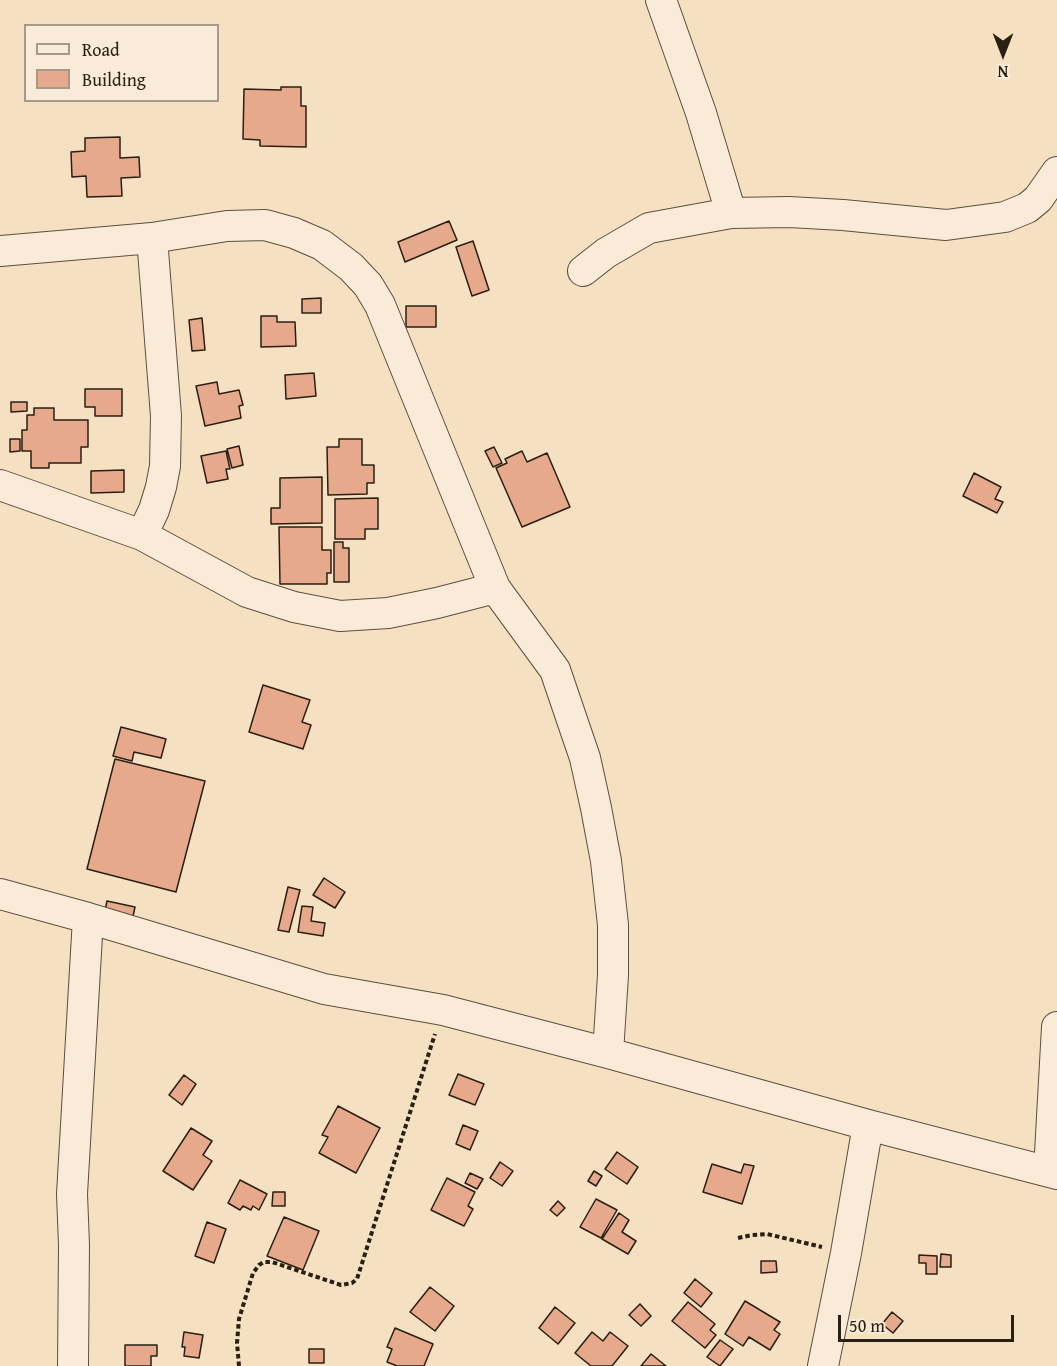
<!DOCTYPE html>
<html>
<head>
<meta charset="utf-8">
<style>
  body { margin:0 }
  #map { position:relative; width:1057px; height:1366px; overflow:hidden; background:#f6e0c2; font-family:"Gentium Book Plus",serif }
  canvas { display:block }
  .legend { position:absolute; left:24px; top:24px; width:195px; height:78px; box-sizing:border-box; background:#f9ebd7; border:2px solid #a69988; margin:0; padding:8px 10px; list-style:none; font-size:18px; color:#291f12 }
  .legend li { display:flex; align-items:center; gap:12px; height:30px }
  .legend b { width:30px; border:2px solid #a69988 }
  .north { position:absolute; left:973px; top:24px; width:60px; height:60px; -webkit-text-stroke:4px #f9ebd7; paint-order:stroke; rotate:180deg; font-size:16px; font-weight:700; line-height:24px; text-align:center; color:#291f12 }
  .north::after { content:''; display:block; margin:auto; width:21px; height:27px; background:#291f12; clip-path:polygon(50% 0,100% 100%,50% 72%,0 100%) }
  .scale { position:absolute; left:838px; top:1315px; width:176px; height:27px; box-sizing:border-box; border:3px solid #291f12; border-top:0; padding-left:8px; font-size:18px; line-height:21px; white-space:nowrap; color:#291f12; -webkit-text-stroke:4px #f9ebd7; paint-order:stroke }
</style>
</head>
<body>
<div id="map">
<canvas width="1057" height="1366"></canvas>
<ul class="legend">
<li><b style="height:8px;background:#f9ebd7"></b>Road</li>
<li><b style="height:16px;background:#e6a98c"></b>Building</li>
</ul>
<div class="north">N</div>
<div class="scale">50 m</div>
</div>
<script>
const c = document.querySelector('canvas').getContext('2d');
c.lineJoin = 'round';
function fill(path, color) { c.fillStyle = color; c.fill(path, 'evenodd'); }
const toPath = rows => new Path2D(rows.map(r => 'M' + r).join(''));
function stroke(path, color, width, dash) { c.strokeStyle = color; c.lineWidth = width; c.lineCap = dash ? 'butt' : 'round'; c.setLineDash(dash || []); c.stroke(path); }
const building = toPath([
  [281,87,301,87,301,106,306,106,306,147,260,146,260,140,243,139,244,89,281,90,281,87],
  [120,137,120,158,139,157,140,177,121,178,122,196,87,197,86,176,72,177,71,152,85,151,85,138,120,137],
  [449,221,457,240,405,262,398,242,449,221],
  [473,241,489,290,472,296,456,247,473,241],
  [321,298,321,313,302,313,302,299,321,298],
  [406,306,436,306,436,327,406,327,406,306],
  [261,316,277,316,277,322,295,322,296,346,261,347,261,316],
  [202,318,205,350,192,351,189,320,202,318],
  [314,373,316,396,286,399,285,375,314,373],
  [217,382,219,394,239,390,243,405,239,406,241,418,205,426,196,386,217,382],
  [85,389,122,389,122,416,95,416,95,407,85,407,85,389],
  [11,402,27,402,27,411,11,412,11,402],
  [34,408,54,408,54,420,88,420,88,447,81,447,81,463,49,463,49,468,31,468,31,451,22,451,22,430,27,430,27,415,34,415,34,408],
  [10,439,20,439,20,451,10,452,10,439],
  [339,439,362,439,362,465,374,465,374,483,367,483,367,494,328,495,327,447,339,447,339,439],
  [239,446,243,465,232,468,227,449,239,446],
  [494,447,502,463,493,467,485,451,494,447],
  [226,451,230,469,226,469,228,479,207,483,201,456,226,451],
  [522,451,527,462,547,453,570,507,522,527,496,468,507,463,505,459,522,451],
  [124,470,124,492,91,493,91,471,124,470],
  [974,473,1001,487,995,499,1003,502,997,513,963,496,974,473],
  [322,477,322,523,271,524,271,508,280,508,280,478,322,477],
  [378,498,378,529,365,529,365,539,335,539,335,499,378,498],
  [279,527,322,527,322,550,331,550,331,573,327,573,327,584,280,584,279,527],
  [334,542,343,542,343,548,349,548,349,582,334,582,334,542],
  [263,685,310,700,302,722,311,725,303,749,249,732,263,685],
  [121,727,166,739,161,758,134,752,132,761,113,756,121,727],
  [115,759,205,781,176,892,87,869,115,759],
  [324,878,345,892,335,908,313,895,324,878],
  [288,887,300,890,289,932,278,930,288,887],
  [107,901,135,907,132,921,104,915,107,901],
  [302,906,313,907,311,921,325,923,323,936,298,932,302,906],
  [458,1074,484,1084,475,1105,449,1095,458,1074],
  [184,1075,196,1084,182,1105,169,1095,184,1075],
  [338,1106,380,1128,356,1173,319,1153,328,1137,322,1135,338,1106],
  [463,1125,478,1131,470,1150,456,1144,463,1125],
  [191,1128,212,1141,203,1155,212,1161,193,1190,163,1171,191,1128],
  [617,1152,638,1167,627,1184,605,1169,617,1152],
  [500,1162,513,1171,502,1186,490,1178,500,1162],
  [712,1164,741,1173,744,1164,754,1166,742,1204,703,1192,712,1164],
  [594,1171,602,1176,596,1186,588,1181,594,1171],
  [470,1173,483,1179,477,1189,465,1183,470,1173],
  [447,1178,475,1192,468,1206,473,1209,464,1226,431,1210,447,1178],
  [240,1180,267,1194,259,1210,253,1206,251,1210,243,1206,240,1210,228,1203,240,1180],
  [273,1192,285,1192,285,1206,272,1206,273,1192],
  [596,1199,617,1210,601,1238,580,1227,596,1199],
  [558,1201,565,1208,557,1216,550,1210,558,1201],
  [619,1213,629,1220,622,1232,636,1241,628,1254,602,1239,619,1213],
  [284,1217,319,1231,303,1270,267,1256,284,1217],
  [207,1222,226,1229,214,1263,195,1256,207,1222],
  [941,1254,951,1255,951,1267,940,1267,941,1254],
  [919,1255,937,1256,937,1274,926,1274,926,1263,919,1263,919,1255],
  [761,1261,776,1261,777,1272,761,1273,761,1261],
  [695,1279,712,1293,701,1307,684,1293,695,1279],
  [430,1287,454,1306,435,1331,410,1312,430,1287],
  [745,1301,780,1322,774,1330,780,1334,770,1350,749,1337,743,1346,725,1334,745,1301],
  [688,1302,715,1324,710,1330,716,1335,705,1348,672,1321,688,1302],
  [640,1304,651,1316,641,1326,629,1315,640,1304],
  [555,1307,575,1323,558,1344,539,1328,555,1307],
  [892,1312,903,1321,893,1333,882,1324,892,1312],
  [395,1328,433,1344,424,1366,397,1366,387,1362,392,1349,387,1347,395,1328],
  [184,1332,203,1335,199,1358,184,1356,185,1347,182,1347,184,1332],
  [592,1332,603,1341,610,1332,628,1346,612,1366,591,1366,575,1353,592,1332],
  [720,1340,733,1349,720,1366,707,1357,720,1340],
  [125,1345,157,1345,157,1356,151,1356,151,1366,125,1366,125,1345],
  [309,1349,324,1349,324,1363,309,1363,309,1349],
  [651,1354,666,1366,641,1366,651,1354]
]);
const path = toPath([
  [738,1238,752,1235,767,1234,822,1247],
  [239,1366,237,1343,239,1319,253,1273,259,1265,264,1262,272,1262,341,1285,352,1283,357,1279,435,1034]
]);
const minor = toPath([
  [661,0,701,113,731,213],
  [0,251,152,238,227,226,265,225,294,233,322,245,351,267,368,285,380,305,495,588,555,670,585,758,596,808,606,861,613,925,613,975,608,1053],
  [583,271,606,253,649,228,731,213,789,212,843,215,946,225,1005,217,1027,208,1038,199,1057,172],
  [0,485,142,535,247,592,294,607,340,616,388,613,437,603,495,588],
  [142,535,154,510,161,487,165,466,166,416,152,238],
  [0,894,88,918,324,989,443,1010,608,1053,868,1125,1057,1174],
  [1049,1171,1057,1027],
  [73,1366,74,1245,72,1194,88,918],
  [823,1366,846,1253,868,1125]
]);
fill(building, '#e6a98c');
stroke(building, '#291f12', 1.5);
stroke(minor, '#5c4f3e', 32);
stroke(path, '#291f12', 4, [4.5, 3]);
stroke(minor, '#f9ebd7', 30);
</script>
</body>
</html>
